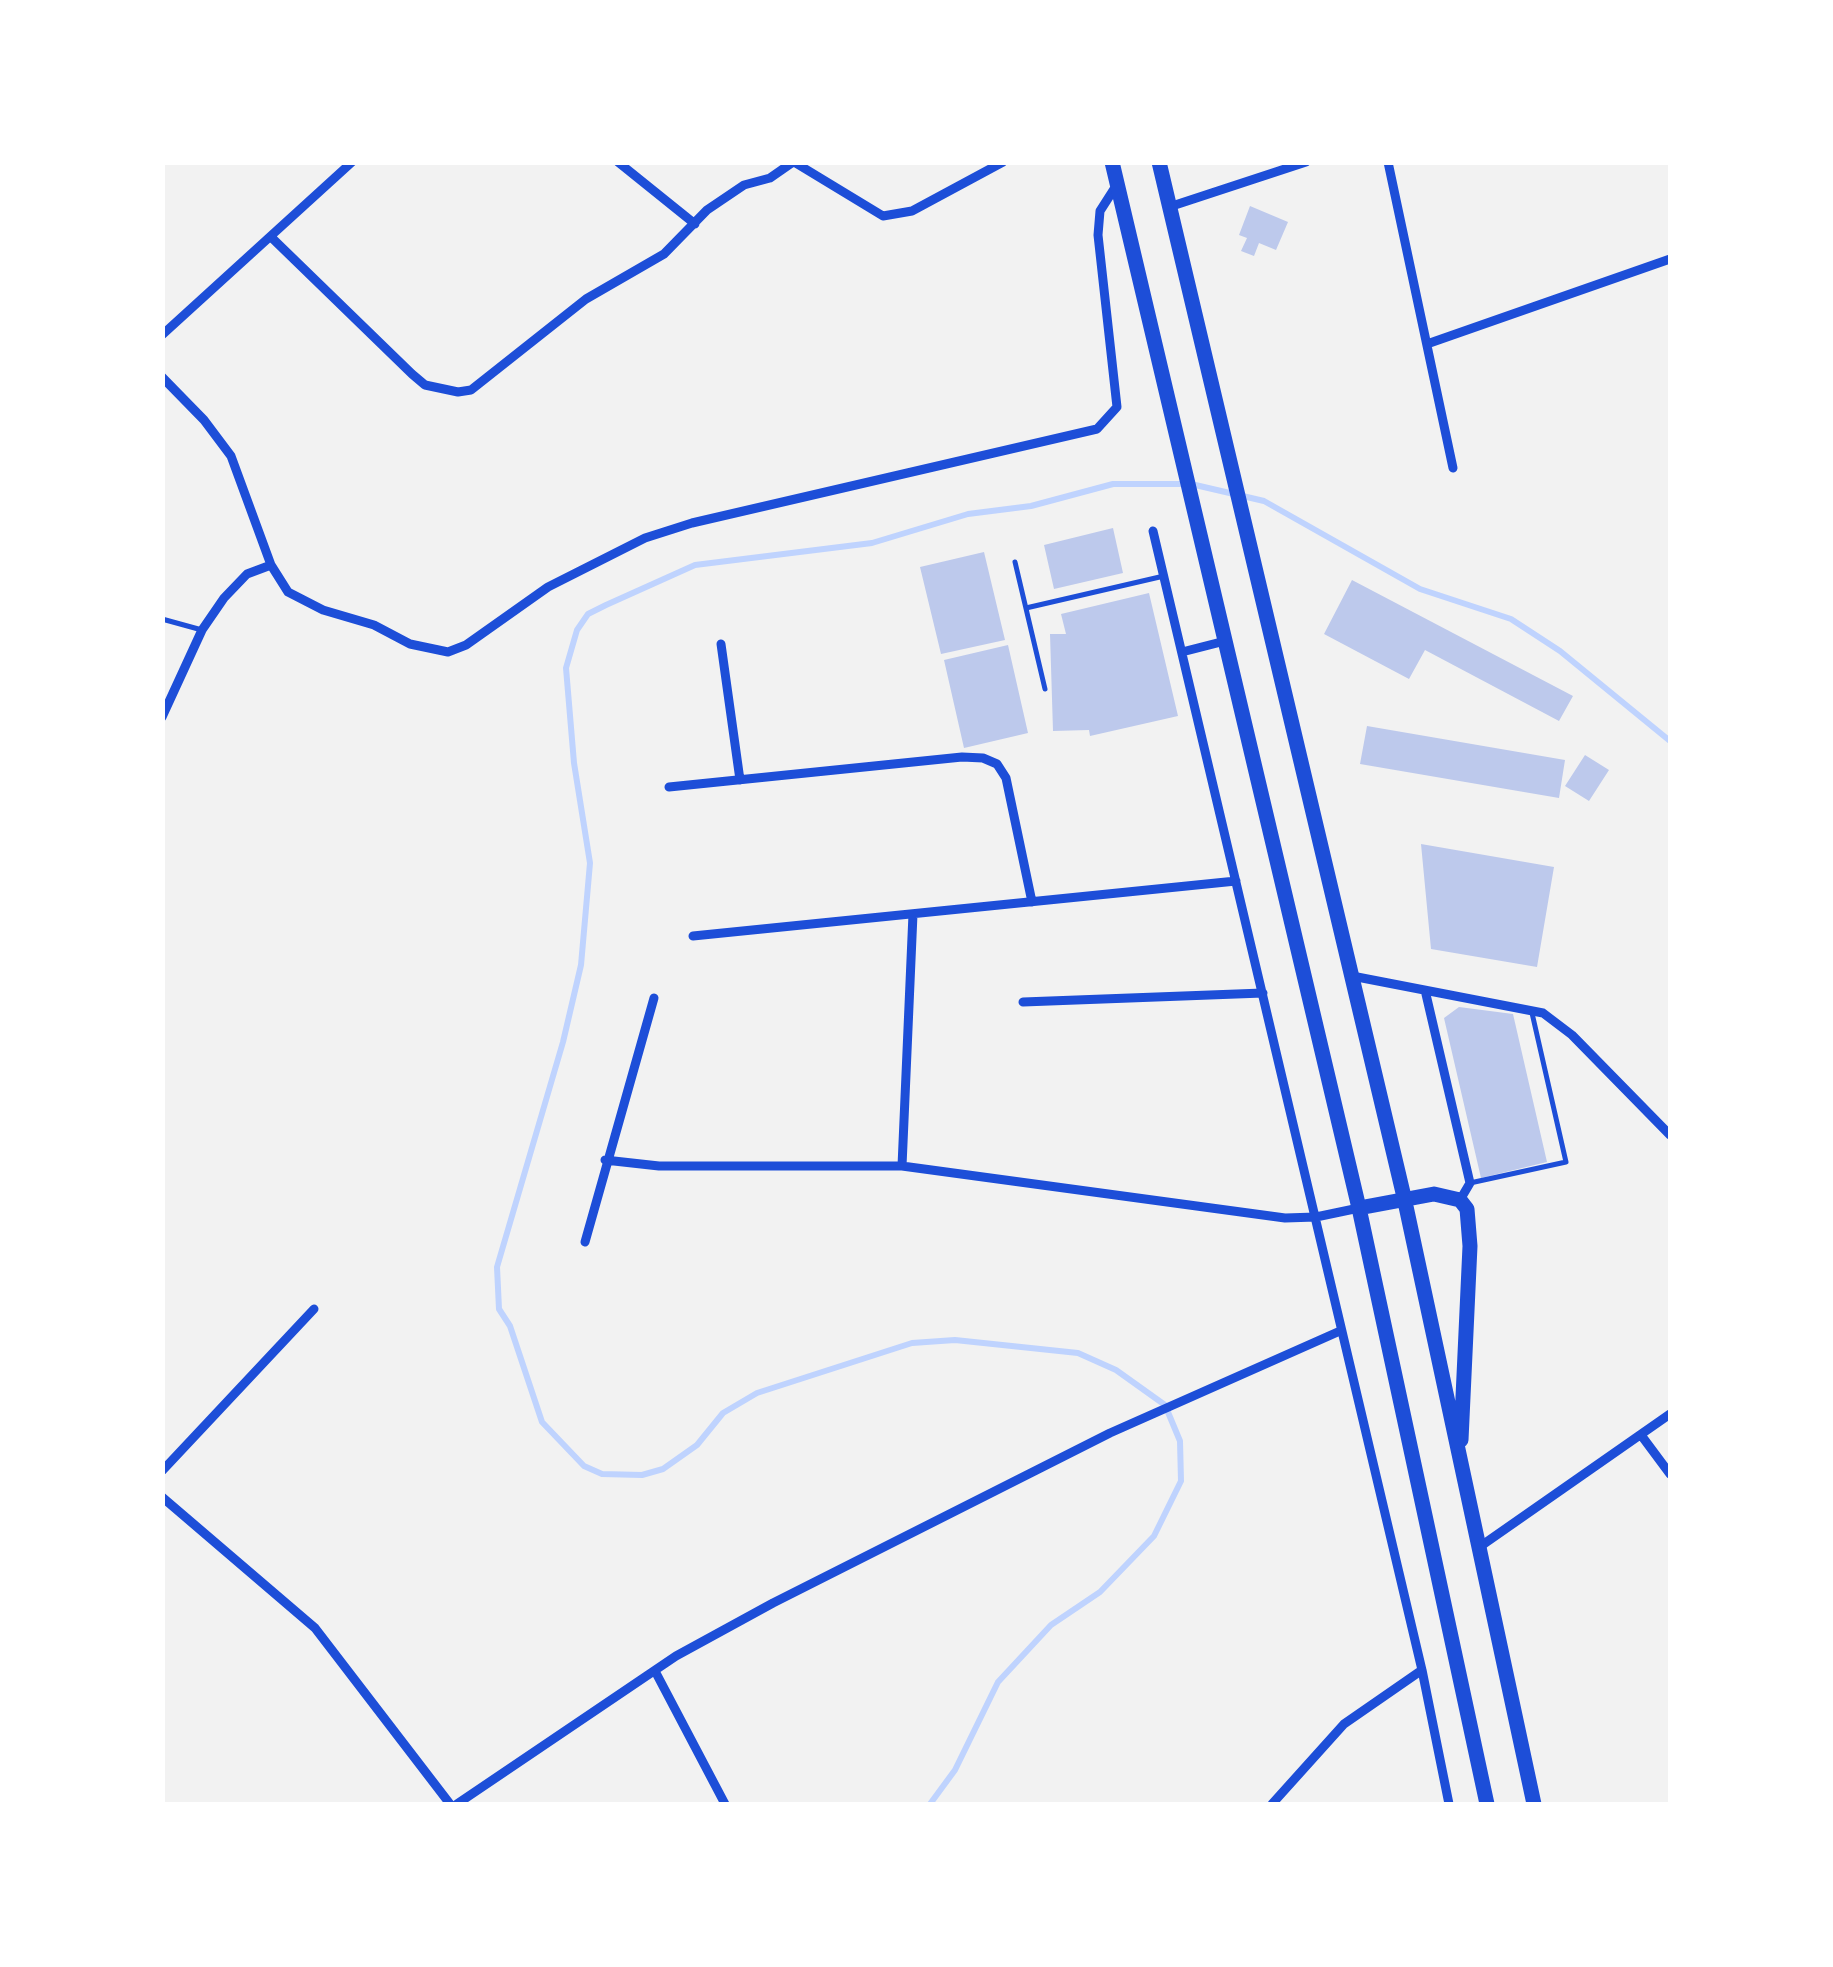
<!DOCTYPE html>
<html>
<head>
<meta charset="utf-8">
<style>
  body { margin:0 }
  #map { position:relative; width:1833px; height:1967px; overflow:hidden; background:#f2f2f2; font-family:"Varela Round",sans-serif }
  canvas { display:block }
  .frame { position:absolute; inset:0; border:165px solid #fff; pointer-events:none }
</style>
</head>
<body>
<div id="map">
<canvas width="1833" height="1967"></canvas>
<div class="frame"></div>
</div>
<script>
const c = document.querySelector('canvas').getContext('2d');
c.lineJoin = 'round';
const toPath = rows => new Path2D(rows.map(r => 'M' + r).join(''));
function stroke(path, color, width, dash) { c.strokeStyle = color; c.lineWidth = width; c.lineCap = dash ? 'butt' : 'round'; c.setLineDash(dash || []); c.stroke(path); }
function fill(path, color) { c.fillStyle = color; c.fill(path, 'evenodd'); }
const stream = toPath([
  [930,1804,955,1770,998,1682,1051,1625,1100,1592,1154,1536,1181,1481,1180,1441,1165,1405,1116,1370,1078,1353,955,1340,912,1343,757,1393,723,1413,697,1445,663,1469,642,1475,602,1474,584,1466,542,1422,510,1326,499,1309,497,1267,563,1042,581,965,590,863,574,763,566,668,577,630,588,614,606,605,695,565,872,543,968,514,1031,506,1113,484,1191,484,1264,501,1420,589,1511,619,1560,651,1670,741]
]);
const building = toPath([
  [1250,206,1288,222,1276,250,1259,243,1254,256,1241,251,1247,238,1239,235],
  [1113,528,1123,573,1054,589,1044,545],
  [984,552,1005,640,941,654,920,567],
  [1352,580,1573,696,1559,721,1425,650,1409,679,1324,634],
  [1149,593,1178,716,1090,736,1089,730,1053,731,1050,634,1066,634,1061,614],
  [1008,645,1028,733,964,748,944,660],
  [1367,726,1565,760,1559,798,1360,764],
  [1585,755,1609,770,1589,801,1565,786],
  [1421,844,1554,867,1537,967,1431,949],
  [1459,1007,1513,1014,1547,1162,1481,1178,1444,1018]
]);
const service = toPath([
  [1015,562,1045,689],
  [1026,608,1164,576],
  [162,619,202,630],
  [1470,1183,1566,1162,1532,1013]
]);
const minor = toPath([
  [618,162,695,224],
  [794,162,883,216,912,211,1003,162],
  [1388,162,1453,468],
  [1169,207,1306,162],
  [271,237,412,374,425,385,458,392,471,390,586,299,664,254,707,210,744,185,770,178,793,162],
  [162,335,352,162],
  [1427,344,1670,259],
  [162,377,204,420,231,456,271,565,288,592,323,610,374,625,410,644,448,652,466,645,548,587,645,538,692,523,1097,429,1117,407,1098,235,1100,211,1116,186],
  [1153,531,1422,1670,1449,1804],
  [721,644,740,780],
  [1182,652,1225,641],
  [162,717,202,630,224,598,247,574,271,565],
  [669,787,962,757,983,758,997,764,1006,778,1032,902],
  [693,936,1236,881],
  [1352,976,1543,1013,1572,1035,1670,1135],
  [1425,990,1470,1183,1460,1200],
  [1023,1002,1263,993],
  [605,1160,659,1166,902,1166,1285,1218,1316,1217,1359,1208],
  [902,1166,913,914],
  [585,1242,654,998],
  [1641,1435,1670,1474],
  [162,1471,314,1309],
  [162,1497,315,1628,450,1804],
  [1478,1548,1670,1414],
  [655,1671,725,1804],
  [457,1804,676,1656,773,1603,1110,1433,1340,1331],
  [1272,1804,1344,1724,1422,1670]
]);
const trunk = toPath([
  [1112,162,1359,1208,1487,1804],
  [1159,162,1404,1197,1534,1804],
  [1359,1208,1434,1194,1460,1200,1467,1209,1470,1246,1461,1440]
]);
stroke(stream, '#bfd3fe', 6);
fill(building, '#bdc9ec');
stroke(service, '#1d4ed8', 5);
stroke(minor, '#1d4ed8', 9);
stroke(trunk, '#1d4ed8', 15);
</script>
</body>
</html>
